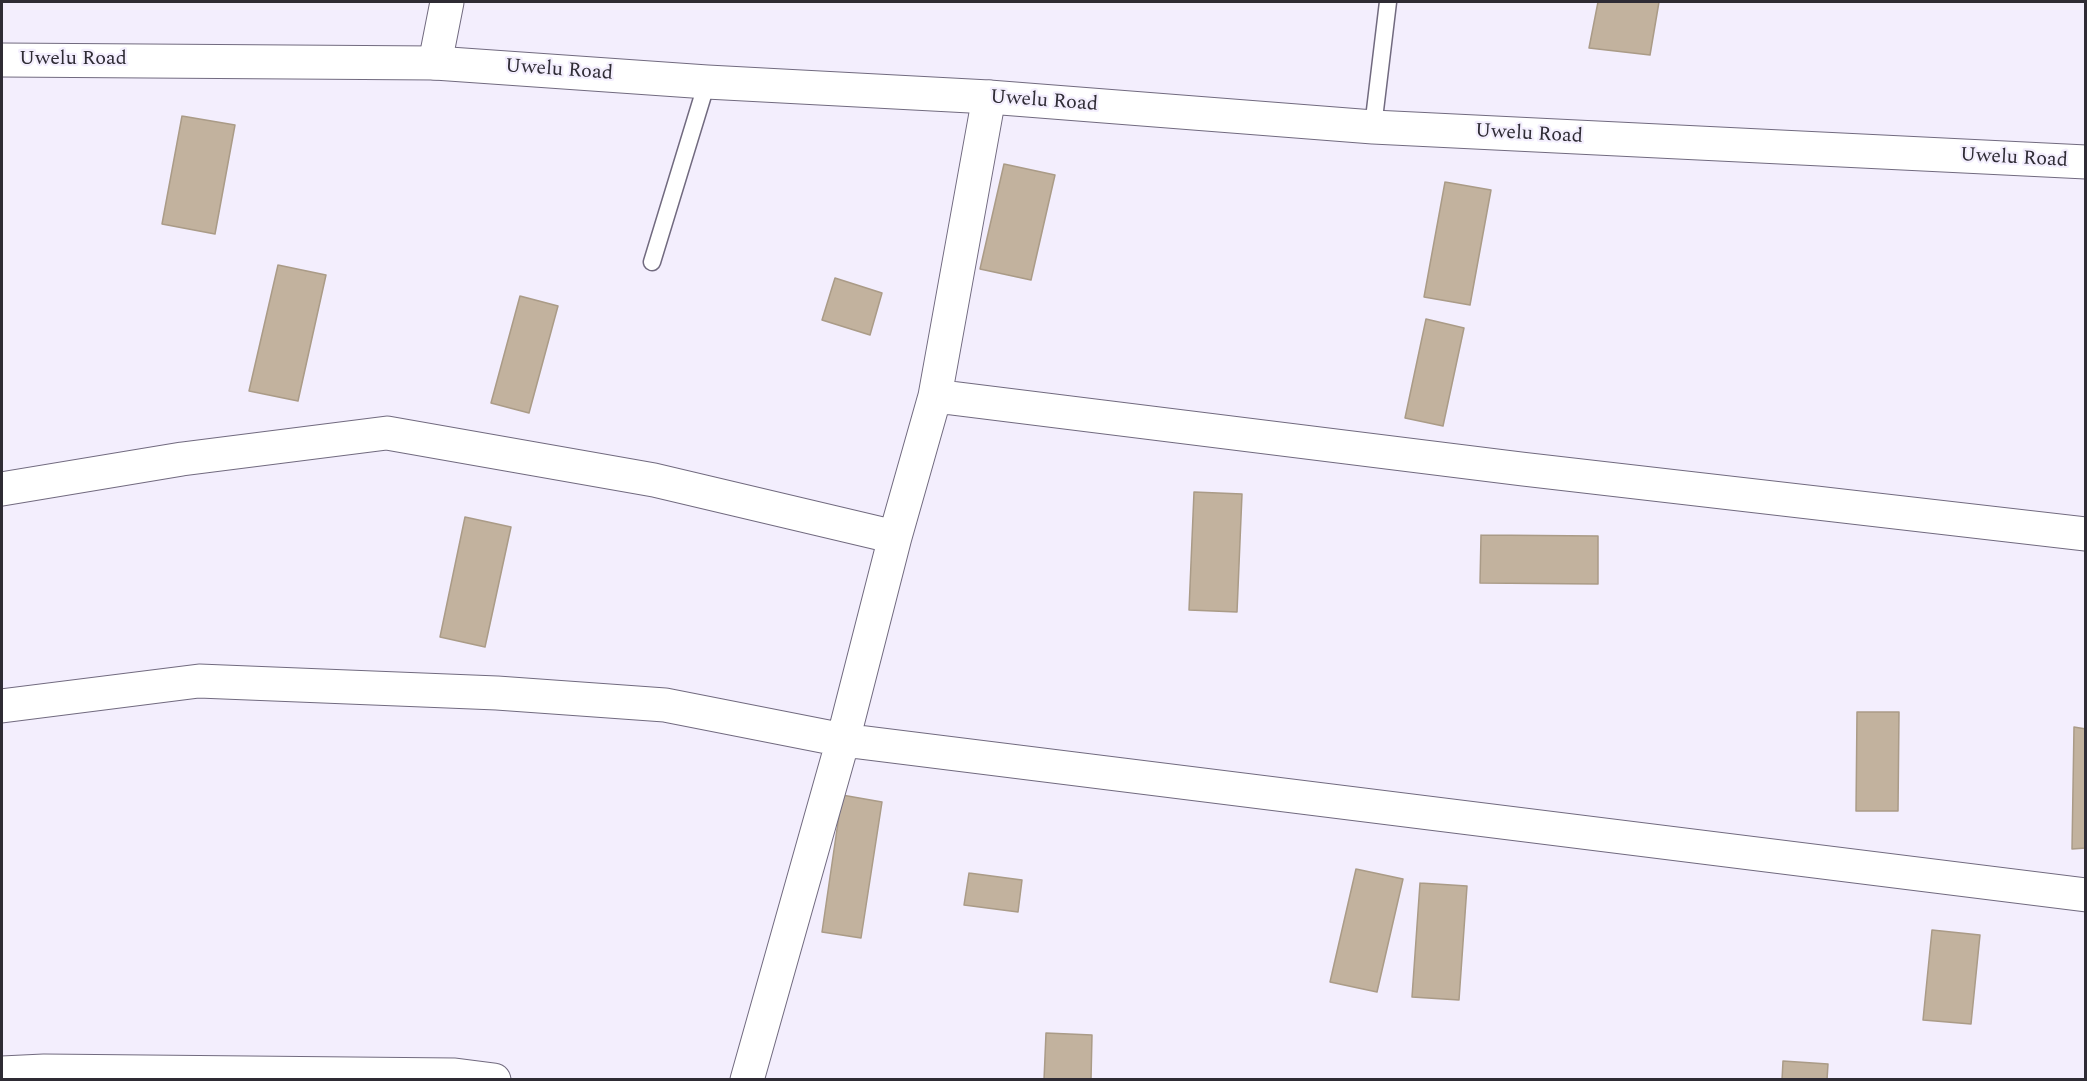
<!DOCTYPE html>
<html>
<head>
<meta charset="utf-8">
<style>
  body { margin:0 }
  #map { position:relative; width:2087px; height:1081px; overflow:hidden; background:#f3eefd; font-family:Spectral,serif }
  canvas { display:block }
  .frame { position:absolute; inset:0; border:3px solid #2e2b34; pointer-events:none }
</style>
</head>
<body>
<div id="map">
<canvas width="2087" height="1081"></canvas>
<div class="frame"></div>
</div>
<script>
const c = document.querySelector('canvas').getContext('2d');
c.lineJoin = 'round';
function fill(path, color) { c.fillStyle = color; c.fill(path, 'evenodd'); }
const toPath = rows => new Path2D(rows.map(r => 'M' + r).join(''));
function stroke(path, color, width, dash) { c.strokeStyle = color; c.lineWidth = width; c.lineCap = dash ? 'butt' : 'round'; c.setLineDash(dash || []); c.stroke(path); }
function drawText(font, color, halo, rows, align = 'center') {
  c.font = font + ' Spectral,serif'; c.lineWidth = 4.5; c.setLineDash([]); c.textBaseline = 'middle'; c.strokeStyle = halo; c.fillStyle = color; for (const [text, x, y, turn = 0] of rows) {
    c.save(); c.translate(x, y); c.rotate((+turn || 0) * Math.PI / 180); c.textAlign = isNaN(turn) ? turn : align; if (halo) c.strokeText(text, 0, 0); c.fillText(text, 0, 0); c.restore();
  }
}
const building = toPath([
  [1598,2,1659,2,1650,55,1589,48,1598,2],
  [182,116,235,125,215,234,162,224,182,116],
  [1004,164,1055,175,1031,280,980,269,1004,164],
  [1445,182,1491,190,1470,305,1424,297,1445,182],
  [278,265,326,275,298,401,249,391,278,265],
  [835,278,882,293,870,335,822,320,835,278],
  [520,296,558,306,529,413,491,403,520,296],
  [1426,319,1464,328,1443,426,1405,418,1426,319],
  [1194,492,1242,494,1237,612,1189,610,1194,492],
  [465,517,511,527,485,647,440,637,465,517],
  [1481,535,1598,536,1598,584,1480,583,1481,535],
  [1857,712,1899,712,1898,811,1856,811,1857,712],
  [2074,727,2086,729,2086,848,2072,849,2074,727],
  [842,795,882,802,861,938,822,932,842,795],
  [1356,869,1403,879,1377,992,1330,982,1356,869],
  [969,873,1022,880,1018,912,964,905,969,873],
  [1420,883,1467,886,1459,1000,1412,997,1420,883],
  [1932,930,1980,935,1971,1024,1923,1020,1932,930],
  [1046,1033,1092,1035,1091,1080,1044,1080,1046,1033],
  [1783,1061,1828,1064,1827,1080,1782,1080,1783,1061]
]);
const service = toPath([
  [1373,127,1388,2],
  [652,262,707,82]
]);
const minor = toPath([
  [435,63,447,2],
  [935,396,1522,469,2086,534],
  [2,489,182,459,387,433,654,480,895,537],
  [2,706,199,681,497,693,665,705,843,740,2086,895],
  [2,1073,44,1071,455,1075,494,1080],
  [747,1080,843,740,895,537,935,396,989,97]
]);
const tertiary = toPath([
  [2,60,435,63,707,82,989,97,1373,127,2086,162]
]);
const streetNames = [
  ["Uwelu Road",73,60],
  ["Uwelu Road",559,71,4],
  ["Uwelu Road",1044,102,4],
  ["Uwelu Road",1529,135,3],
  ["Uwelu Road",2014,159,3]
];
fill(building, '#c2b29e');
stroke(building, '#aa9b87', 1.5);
stroke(service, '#716a7f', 19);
stroke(minor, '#716a7f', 35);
stroke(tertiary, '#716a7f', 35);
stroke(service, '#fff', 16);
stroke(minor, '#fff', 33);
stroke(tertiary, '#fff', 33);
drawText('20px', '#2e2b34', '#f3eefd', streetNames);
</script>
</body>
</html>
